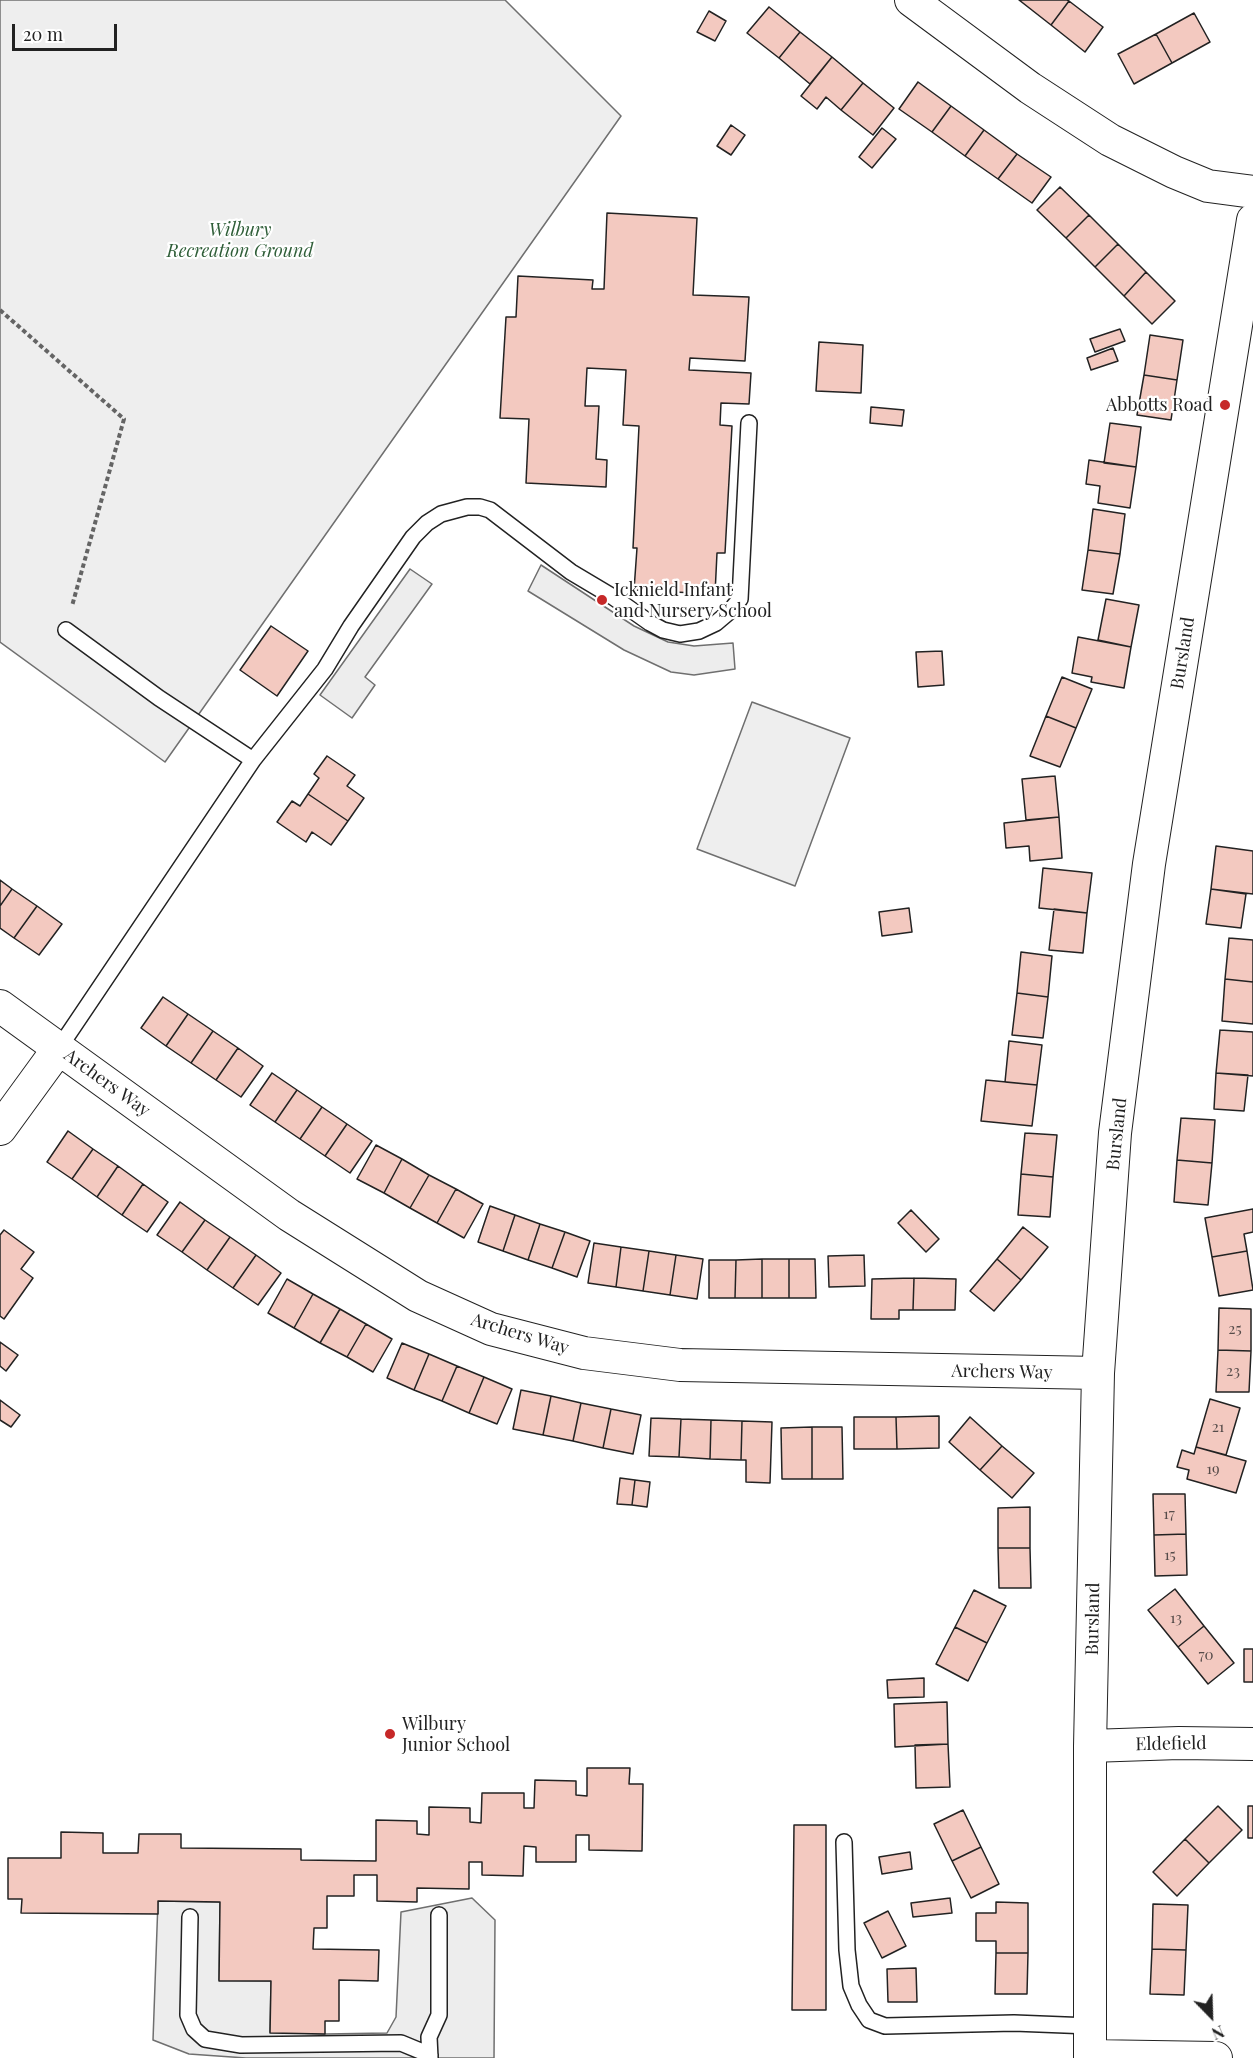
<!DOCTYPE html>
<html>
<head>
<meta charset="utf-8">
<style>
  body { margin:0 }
  #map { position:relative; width:1253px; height:2058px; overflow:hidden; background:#fff; font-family:"Playfair Display",serif }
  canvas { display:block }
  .north { position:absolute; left:1181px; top:1986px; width:60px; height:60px; -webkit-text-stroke:4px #fff; paint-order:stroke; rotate:157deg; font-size:16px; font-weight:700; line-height:24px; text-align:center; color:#222 }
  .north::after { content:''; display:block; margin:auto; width:21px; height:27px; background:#222; clip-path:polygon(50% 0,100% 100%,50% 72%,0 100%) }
  .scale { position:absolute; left:12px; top:24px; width:105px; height:27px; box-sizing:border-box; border:3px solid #222; border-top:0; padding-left:8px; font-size:18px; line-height:21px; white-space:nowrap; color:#222; -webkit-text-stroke:4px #fff; paint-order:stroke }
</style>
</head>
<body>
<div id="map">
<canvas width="1253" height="2058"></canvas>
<div class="north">N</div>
<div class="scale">20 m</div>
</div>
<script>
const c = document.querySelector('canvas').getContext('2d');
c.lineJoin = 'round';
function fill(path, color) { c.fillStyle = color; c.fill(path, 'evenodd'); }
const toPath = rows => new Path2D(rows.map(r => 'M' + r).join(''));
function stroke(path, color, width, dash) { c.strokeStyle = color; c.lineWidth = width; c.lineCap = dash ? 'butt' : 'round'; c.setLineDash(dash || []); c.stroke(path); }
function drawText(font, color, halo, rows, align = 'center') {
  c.font = font + ' "Playfair Display",serif'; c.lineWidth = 4.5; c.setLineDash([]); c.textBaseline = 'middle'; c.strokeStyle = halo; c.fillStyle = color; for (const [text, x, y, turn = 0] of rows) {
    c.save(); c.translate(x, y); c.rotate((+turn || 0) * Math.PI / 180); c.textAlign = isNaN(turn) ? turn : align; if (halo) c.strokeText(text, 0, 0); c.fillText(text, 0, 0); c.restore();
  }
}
const green = toPath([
  [0,0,505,0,621,116,165,762,0,642,0,0],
  [752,702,850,738,795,886,697,849,752,702]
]);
const parking = toPath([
  [541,565,634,626,668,642,694,646,733,643,735,669,694,675,671,672,624,650,528,591,541,565],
  [410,569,432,584,365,677,375,685,352,718,320,695,410,569],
  [472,1898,495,1920,494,2058,246,2058,189,2054,153,2040,158,1901,220,1902,219,1980,271,1981,270,2032,325,2034,387,2033,396,2017,401,1912,472,1898]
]);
const building = toPath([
  [1019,0,1067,0,1069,1,1051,25,1019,0],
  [1069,1,1103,27,1085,52,1051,25,1069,1],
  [769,7,800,32,779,58,747,33,769,7],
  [709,11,726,21,715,41,697,32,709,11],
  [1194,13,1210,42,1172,63,1156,34,1194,13],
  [800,32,832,57,810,84,779,58,800,32],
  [1156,34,1172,63,1134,84,1118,54,1156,34],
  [832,57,863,83,841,110,826,97,817,109,801,96,832,57],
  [918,82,951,106,932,132,899,109,918,82],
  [863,83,894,108,873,135,841,110,863,83],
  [951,106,984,130,965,156,932,132,951,106],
  [731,125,745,135,731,155,717,146,731,125],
  [882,128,896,139,872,168,859,157,882,128],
  [984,130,1017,154,998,179,965,156,984,130],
  [1017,154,1051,177,1032,203,998,179,1017,154],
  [1060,187,1089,215,1066,238,1037,210,1060,187],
  [607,213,697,218,693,295,749,297,745,361,690,358,689,370,751,373,749,404,721,403,720,425,732,426,725,553,717,553,715,594,634,590,637,548,633,548,639,426,623,425,626,370,587,368,585,406,599,406,596,459,607,460,606,487,526,483,529,419,500,418,506,317,516,317,518,276,593,280,592,289,604,289,607,213],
  [1089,215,1118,244,1095,267,1066,238,1089,215],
  [1118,244,1146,272,1124,296,1095,267,1118,244],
  [1146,272,1175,301,1152,324,1124,296,1146,272],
  [1120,329,1125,341,1095,352,1090,339,1120,329],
  [1150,335,1183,340,1177,380,1144,375,1150,335],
  [819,342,863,345,861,393,816,391,819,342],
  [1113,348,1118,361,1091,370,1087,358,1113,348],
  [1144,375,1177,380,1171,420,1137,415,1144,375],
  [871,407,904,410,902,426,870,423,871,407],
  [1110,423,1141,427,1136,467,1104,463,1110,423],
  [1089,460,1136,467,1130,508,1098,503,1100,486,1086,484,1089,460],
  [1093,509,1125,514,1120,554,1088,550,1093,509],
  [1088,550,1120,554,1113,594,1082,590,1088,550],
  [1106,599,1139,605,1131,647,1098,640,1106,599],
  [271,626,308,651,277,696,240,670,271,626],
  [1078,637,1131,647,1124,688,1091,682,1092,677,1072,673,1078,637],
  [942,651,944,685,918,687,916,652,942,651],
  [1062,677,1092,689,1076,728,1046,716,1062,677],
  [1046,716,1076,728,1060,767,1030,756,1046,716],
  [327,756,355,775,347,786,364,798,348,821,308,794,319,778,314,774,327,756],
  [1055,776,1059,817,1026,820,1022,779,1055,776],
  [308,794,348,821,331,845,312,832,306,842,277,822,292,801,300,806,308,794],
  [1059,817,1062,858,1030,861,1029,846,1006,848,1004,823,1059,817],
  [1216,846,1253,851,1253,894,1211,889,1216,846],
  [1043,868,1092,873,1087,913,1039,908,1043,868],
  [0,880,12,889,0,906,0,880],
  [12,889,37,906,14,938,0,928,0,906,12,889],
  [1211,889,1246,894,1241,928,1206,924,1211,889],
  [37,906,62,924,39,955,14,938,37,906],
  [909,908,912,932,882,936,879,912,909,908],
  [1054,909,1087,913,1083,953,1049,950,1054,909],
  [1229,938,1253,940,1253,982,1225,979,1229,938],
  [1021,952,1052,956,1048,997,1017,993,1021,952],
  [1225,979,1253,982,1253,1024,1222,1021,1225,979],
  [1017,993,1048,997,1043,1038,1012,1035,1017,993],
  [163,997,188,1014,166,1046,141,1028,163,997],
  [188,1014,213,1031,191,1063,166,1046,188,1014],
  [1220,1030,1253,1032,1253,1076,1216,1073,1220,1030],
  [213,1031,238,1048,216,1080,191,1063,213,1031],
  [1009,1041,1042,1045,1037,1085,1005,1082,1009,1041],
  [238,1048,263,1066,241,1097,216,1080,238,1048],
  [272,1073,297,1090,275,1122,250,1105,272,1073],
  [1216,1073,1248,1075,1244,1111,1214,1109,1216,1073],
  [986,1080,1037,1085,1032,1126,981,1121,986,1080],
  [297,1090,322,1107,300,1139,275,1122,297,1090],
  [322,1107,347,1124,325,1156,300,1139,322,1107],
  [1181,1118,1215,1120,1212,1163,1177,1160,1181,1118],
  [347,1124,372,1141,350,1173,325,1156,347,1124],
  [68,1131,93,1149,72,1179,47,1162,68,1131],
  [1025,1133,1057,1135,1053,1177,1021,1174,1025,1133],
  [376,1145,402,1159,384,1193,357,1179,376,1145],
  [93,1149,118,1166,97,1197,72,1179,93,1149],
  [402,1159,429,1175,410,1208,384,1193,402,1159],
  [1177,1160,1212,1163,1208,1205,1174,1202,1177,1160],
  [118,1166,143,1184,122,1215,97,1197,118,1166],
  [1021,1174,1053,1177,1050,1217,1018,1215,1021,1174],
  [429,1175,456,1189,437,1223,410,1208,429,1175],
  [143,1184,168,1202,147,1232,122,1215,143,1184],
  [456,1189,483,1204,464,1238,437,1223,456,1189],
  [180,1202,205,1220,182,1252,157,1235,180,1202],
  [490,1206,515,1215,503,1251,478,1242,490,1206],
  [1253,1209,1253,1232,1244,1234,1247,1251,1212,1257,1205,1218,1253,1209],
  [911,1210,939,1239,926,1252,898,1223,911,1210],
  [515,1215,540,1224,528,1260,503,1251,515,1215],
  [205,1220,230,1237,207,1270,182,1252,205,1220],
  [540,1224,565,1232,552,1268,528,1260,540,1224],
  [1023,1227,1048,1247,1021,1280,997,1259,1023,1227],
  [4,1230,34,1252,21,1269,33,1278,4,1319,0,1316,0,1235,4,1230],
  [565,1232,590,1241,577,1277,552,1268,565,1232],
  [230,1237,256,1255,233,1288,207,1270,230,1237],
  [594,1243,621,1247,616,1287,588,1283,594,1243],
  [621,1247,649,1251,643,1291,616,1287,621,1247],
  [649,1251,676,1255,670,1295,643,1291,649,1251],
  [1247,1251,1253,1290,1219,1296,1212,1257,1247,1251],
  [256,1255,281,1273,258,1305,233,1288,256,1255],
  [676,1255,703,1259,697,1299,670,1295,676,1255],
  [864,1255,865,1286,829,1287,828,1256,864,1255],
  [762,1259,789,1259,789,1298,762,1298,762,1259],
  [762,1259,762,1298,735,1298,736,1260,762,1259],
  [789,1259,815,1259,816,1298,789,1298,789,1259],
  [997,1259,1021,1280,994,1311,970,1291,997,1259],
  [709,1260,736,1260,735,1298,709,1298,709,1260],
  [914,1278,956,1279,955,1310,913,1310,914,1278],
  [914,1278,913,1310,899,1310,899,1319,871,1319,872,1279,914,1278],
  [287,1279,313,1294,294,1328,268,1313,287,1279],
  [313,1294,340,1309,320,1343,294,1328,313,1294],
  [1219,1308,1251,1309,1251,1351,1218,1350,1219,1308],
  [340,1309,366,1324,347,1357,320,1343,340,1309],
  [366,1324,392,1339,373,1372,347,1357,366,1324],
  [0,1342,18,1355,6,1371,0,1366,0,1342],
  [402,1343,429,1354,414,1390,387,1378,402,1343],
  [1218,1350,1251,1351,1249,1392,1216,1392,1218,1350],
  [429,1354,457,1366,442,1401,414,1390,429,1354],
  [457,1366,484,1377,469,1413,442,1401,457,1366],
  [484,1377,512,1389,497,1424,469,1413,484,1377],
  [521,1390,551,1396,543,1435,513,1429,521,1390],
  [551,1396,581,1403,573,1441,543,1435,551,1396],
  [1210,1399,1240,1408,1226,1455,1196,1447,1210,1399],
  [0,1400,20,1415,11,1427,0,1420,0,1400],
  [581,1403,611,1409,603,1448,573,1441,581,1403],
  [611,1409,641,1415,633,1454,603,1448,611,1409],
  [939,1416,939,1448,897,1449,896,1417,939,1416],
  [854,1417,896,1417,897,1449,854,1449,854,1417],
  [970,1417,1002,1446,980,1470,949,1442,970,1417],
  [651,1418,681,1419,679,1457,649,1456,651,1418],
  [681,1419,711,1420,710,1459,679,1457,681,1419],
  [711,1420,742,1421,741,1460,710,1459,711,1420],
  [742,1421,772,1422,770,1483,746,1482,746,1460,741,1460,742,1421],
  [812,1427,842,1427,843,1479,812,1479,812,1427],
  [812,1427,812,1479,782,1479,781,1428,812,1427],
  [1002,1446,1034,1473,1012,1498,980,1470,1002,1446],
  [1196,1447,1246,1461,1236,1493,1187,1479,1189,1470,1177,1467,1182,1450,1194,1454,1196,1447],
  [620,1478,635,1480,632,1505,617,1504,620,1478],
  [635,1480,650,1482,647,1507,632,1505,635,1480],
  [1153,1494,1185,1494,1186,1534,1154,1535,1153,1494],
  [1030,1507,1030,1548,998,1548,998,1508,1030,1507],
  [1186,1534,1187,1575,1155,1576,1154,1535,1186,1534],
  [998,1548,1030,1548,1031,1588,999,1588,998,1548],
  [1175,1589,1204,1626,1178,1647,1148,1610,1175,1589],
  [974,1590,1006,1606,987,1643,955,1627,974,1590],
  [1204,1626,1234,1663,1208,1684,1178,1647,1204,1626],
  [955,1627,987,1643,968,1681,936,1664,955,1627],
  [1244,1649,1253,1649,1253,1682,1244,1682,1244,1649],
  [924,1678,924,1697,888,1698,887,1680,924,1678],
  [947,1702,948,1744,895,1747,894,1704,947,1702],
  [948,1744,950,1787,916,1788,915,1745,948,1744],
  [587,1768,630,1768,629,1784,643,1784,642,1851,589,1850,589,1835,576,1835,576,1862,536,1862,536,1847,524,1846,523,1876,482,1875,482,1862,469,1862,469,1889,417,1888,417,1902,377,1901,377,1875,354,1875,354,1896,327,1896,327,1928,314,1928,313,1949,379,1950,378,1981,339,1980,339,2021,325,2021,325,2034,270,2033,271,1981,219,1981,220,1902,158,1901,158,1914,21,1913,22,1899,8,1899,8,1858,61,1858,61,1832,103,1833,103,1853,138,1853,139,1834,181,1834,181,1848,301,1849,301,1860,376,1861,376,1820,417,1821,417,1834,429,1835,429,1807,470,1808,470,1822,481,1823,482,1793,524,1793,524,1808,534,1808,535,1780,576,1781,576,1795,587,1796,587,1768],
  [1218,1806,1242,1830,1209,1863,1185,1839,1218,1806],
  [1248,1806,1253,1806,1253,1838,1248,1838,1248,1806],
  [963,1810,981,1847,952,1861,934,1824,963,1810],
  [794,1825,826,1825,826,2010,792,2010,794,1825],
  [1185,1839,1209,1863,1177,1896,1153,1872,1185,1839],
  [981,1847,999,1884,971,1898,952,1861,981,1847],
  [910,1852,912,1869,882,1874,879,1857,910,1852],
  [950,1898,952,1913,913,1917,911,1903,950,1898],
  [996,1902,1028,1903,1028,1953,996,1953,996,1941,976,1941,976,1913,996,1913,996,1902],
  [1153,1904,1188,1905,1186,1950,1152,1949,1153,1904],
  [888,1911,906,1946,882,1958,864,1923,888,1911],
  [1152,1949,1186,1950,1184,1995,1150,1994,1152,1949],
  [996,1953,1028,1953,1027,1994,995,1994,996,1953],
  [916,1968,917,2002,888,2002,887,1969,916,1968]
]);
const path = toPath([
  [0,310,124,419,72,606]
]);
const lane = toPath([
  [66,630,159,698,253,760],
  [59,1048,253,760,325,669,351,626,413,537,427,523,441,514,467,507,480,507,490,510,571,572,613,597,650,623,663,630,680,634,699,631,716,623,729,612,740,599,749,423],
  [844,1842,847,1950,851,1986,859,2005,869,2020,885,2026,1014,2023,1090,2026],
  [190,1917,188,2015,194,2029,205,2039,241,2045,401,2043,430,2055],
  [430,2058,429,2037,439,2015,439,1915]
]);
const street = toPath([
  [911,0,1030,88,1110,140,1174,172,1208,186,1253,192],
  [0,1006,289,1215,418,1296,491,1329,584,1353,680,1365,1098,1373],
  [0,1129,59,1048],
  [1090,1746,1179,1743,1253,1744],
  [1090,2056,1216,2058],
  [1090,2058,1090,1746,1098,1373,1115,1133,1149,864,1253,220]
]);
const markers = [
  [1225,405,6,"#c62828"],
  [602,600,6,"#c62828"],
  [390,1734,6,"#c62828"]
];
const numberNames = [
  ["25",1235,1329],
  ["23",1233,1371],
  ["21",1218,1427],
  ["19",1213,1469],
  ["17",1169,1514],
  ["15",1170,1555],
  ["13",1176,1618],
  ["70",1206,1655]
];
const parkNames = [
  ["Wilbury",240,230],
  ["Recreation Ground",240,251]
];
const poiNames = [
  ["Abbotts Road",1213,405,"right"],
  ["Icknield Infant",614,590],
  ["and Nursery School",614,611],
  ["Wilbury",402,1724],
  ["Junior School",402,1745]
];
const streetNames = [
  ["Bursland",1183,653,-81],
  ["Archers Way",107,1083,36],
  ["Bursland",1117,1134,-84],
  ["Archers Way",520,1334,17],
  ["Archers Way",1002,1372,1],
  ["Bursland",1093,1619,-89],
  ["Eldefield",1171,1744,-1]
];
fill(green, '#eee');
stroke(green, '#6f6f6f', 1.5);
fill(parking, '#ededed');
stroke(parking, '#6f6f6f', 1.5);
fill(building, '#f3c9c0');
stroke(building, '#222', 1.5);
stroke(lane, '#222', 18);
stroke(street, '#222', 34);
stroke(path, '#646464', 4, [4.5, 3]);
stroke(lane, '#fff', 15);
stroke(street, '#fff', 32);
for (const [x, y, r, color] of markers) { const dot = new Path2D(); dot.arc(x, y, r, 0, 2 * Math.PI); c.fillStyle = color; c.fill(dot); stroke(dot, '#fff', 2); }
drawText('15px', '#564c4a', null, numberNames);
drawText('italic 18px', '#2f5e38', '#fff', parkNames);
drawText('18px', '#222', '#fff', poiNames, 'left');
drawText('18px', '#222', '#fff', streetNames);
</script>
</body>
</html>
